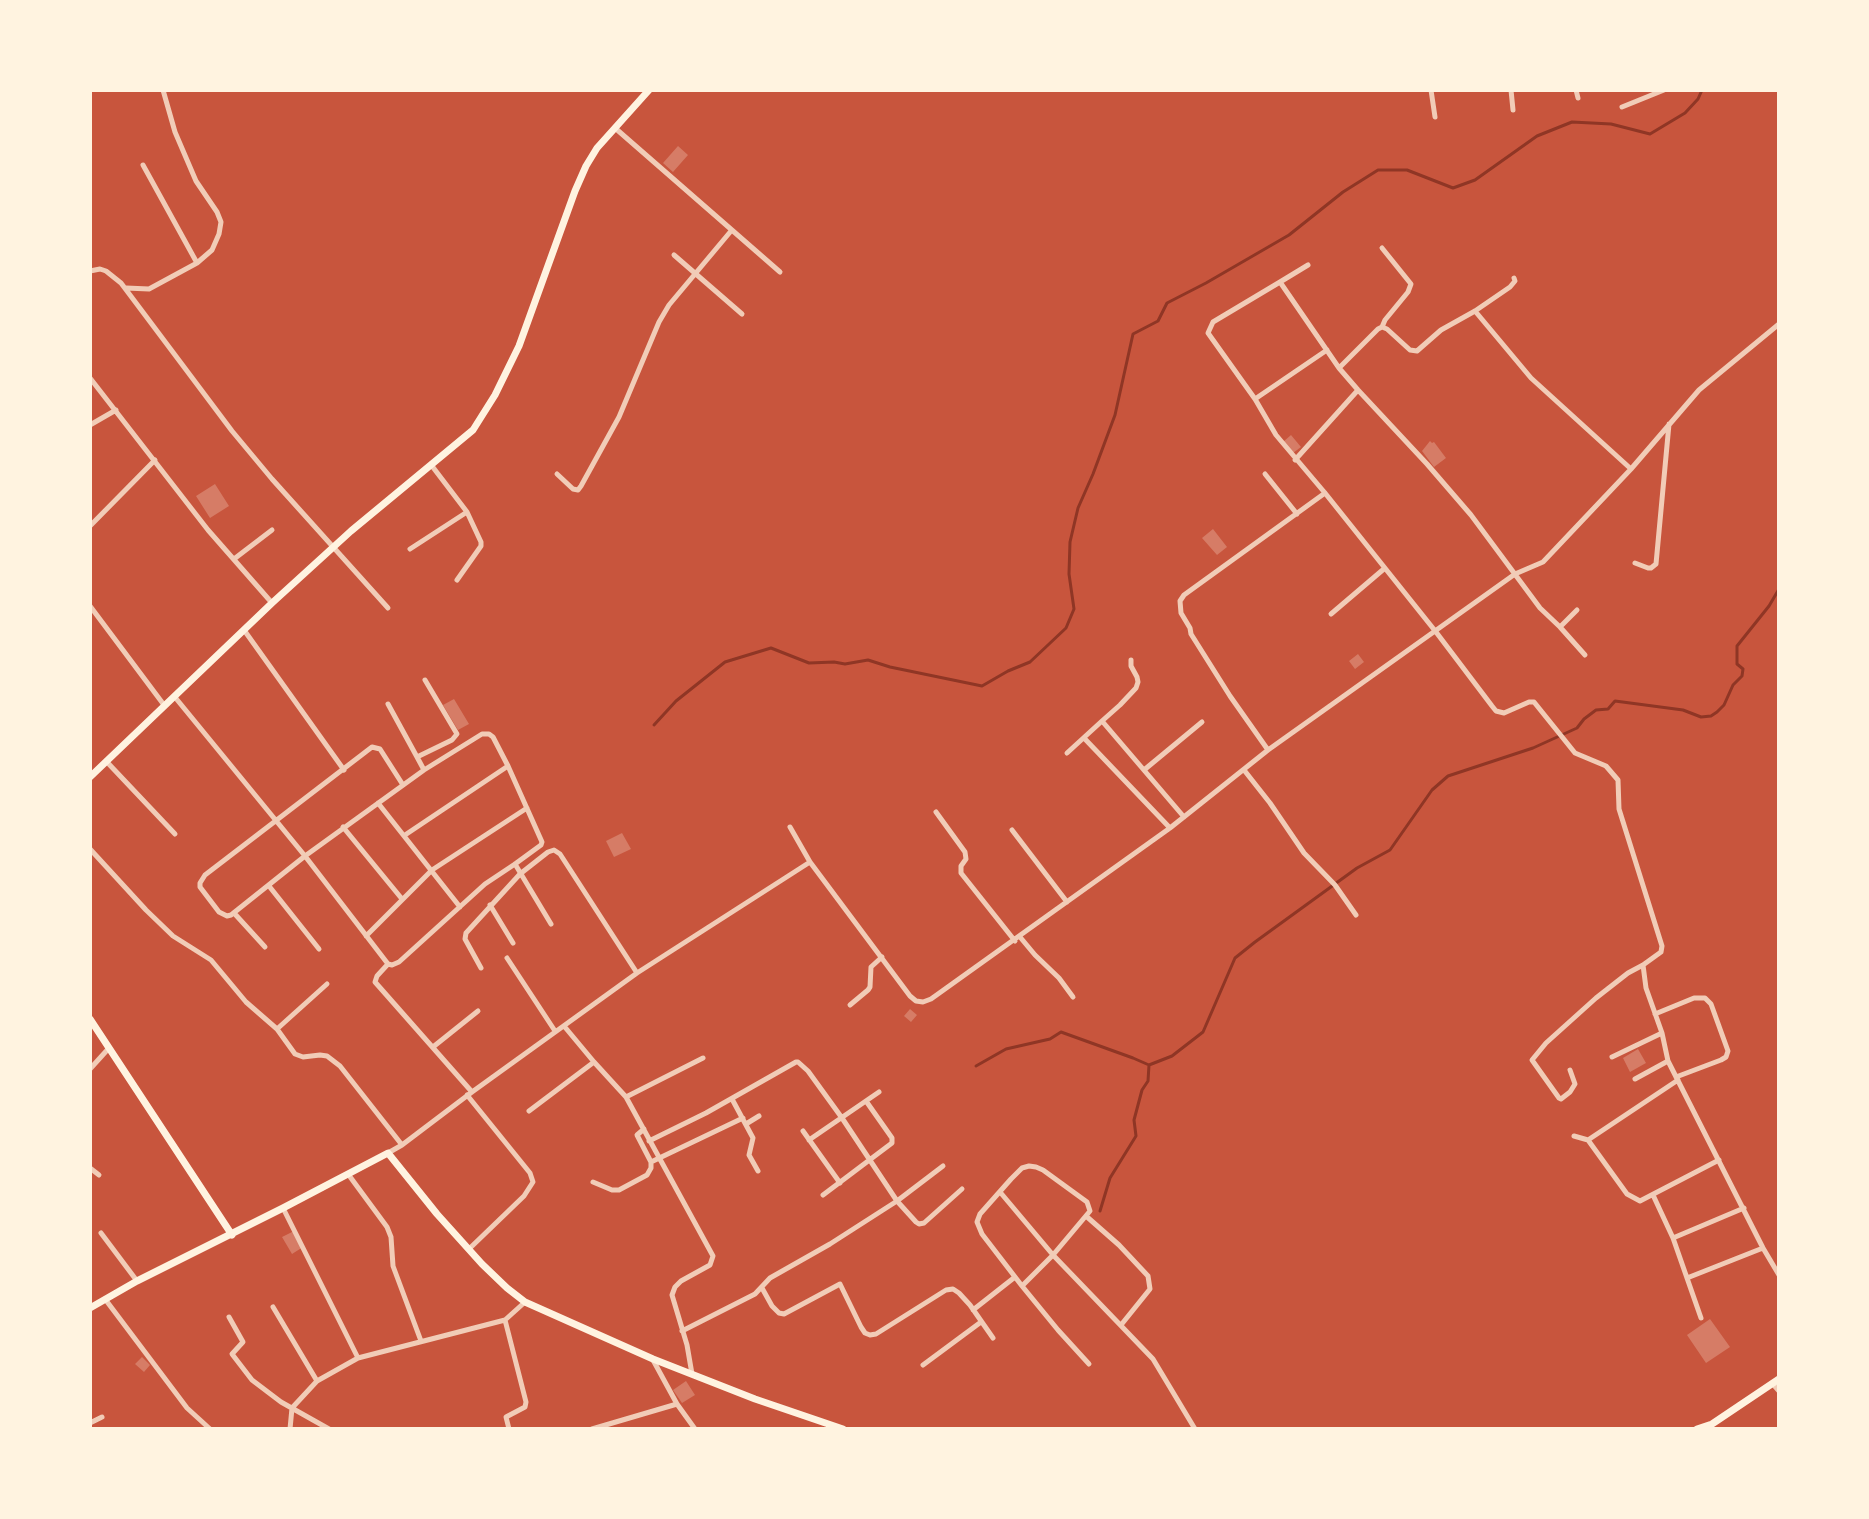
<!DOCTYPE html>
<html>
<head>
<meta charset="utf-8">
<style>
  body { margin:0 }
  #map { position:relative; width:1869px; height:1519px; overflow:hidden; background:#c8553d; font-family:"Varela Round",sans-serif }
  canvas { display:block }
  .frame { position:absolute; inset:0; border:92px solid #fff3e0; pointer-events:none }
</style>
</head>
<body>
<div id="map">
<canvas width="1869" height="1519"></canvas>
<div class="frame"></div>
</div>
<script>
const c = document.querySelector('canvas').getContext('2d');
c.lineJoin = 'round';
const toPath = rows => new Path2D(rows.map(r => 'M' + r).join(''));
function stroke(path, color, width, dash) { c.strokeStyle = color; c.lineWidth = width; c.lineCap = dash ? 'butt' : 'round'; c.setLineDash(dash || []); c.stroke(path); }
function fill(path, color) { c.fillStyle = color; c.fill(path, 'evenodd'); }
const stream = toPath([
  [654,725,676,701,725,662,771,648,809,663,834,662,845,664,868,660,890,667,982,686,1008,671,1030,662,1066,628,1074,609,1069,574,1070,542,1078,508,1093,474,1115,415,1133,334,1158,321,1167,303,1206,283,1289,235,1343,192,1378,170,1407,170,1453,188,1475,180,1537,136,1572,122,1611,124,1650,134,1685,113,1698,99,1702,90],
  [976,1066,1006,1049,1050,1039,1061,1032,1133,1058,1149,1065,1172,1056,1203,1032,1235,958,1255,942,1357,868,1390,850,1432,790,1448,776,1533,748,1577,728,1584,719,1596,710,1608,709,1615,701,1683,710,1701,717,1711,716,1717,712,1724,705,1733,685,1742,676,1743,669,1737,664,1737,646,1769,606,1779,589],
  [1100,1211,1110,1178,1136,1136,1134,1120,1142,1090,1148,1081,1149,1065]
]);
const building = toPath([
  [678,146,688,155,673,172,663,163],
  [1291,435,1301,447,1293,453,1283,442],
  [1430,441,1432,443,1434,442,1446,458,1434,467,1422,451],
  [215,484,229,506,210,518,196,496],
  [1213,529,1227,547,1217,555,1202,538],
  [1358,654,1364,662,1355,669,1349,661],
  [454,699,469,724,458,730,443,705],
  [622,833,631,849,614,857,606,841],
  [910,1009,917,1015,911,1022,904,1016],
  [1638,1049,1646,1063,1630,1072,1623,1058],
  [294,1231,303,1247,292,1254,282,1237],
  [1710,1319,1730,1347,1706,1363,1687,1335],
  [142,1357,150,1365,144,1372,135,1364],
  [686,1381,695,1395,682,1403,673,1390]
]);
const minor = toPath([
  [163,90,175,132,196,181,217,212,221,222,219,234,212,250,197,263],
  [1431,90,1435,117],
  [1511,90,1513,110],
  [1576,90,1578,98],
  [1622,107,1664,90],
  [615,128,780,272],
  [674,255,742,314],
  [90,271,100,269,106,271,121,283,232,431,272,479,388,608],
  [1280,282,1308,265],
  [126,288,149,289,197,263,143,165],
  [1475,311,1531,378,1631,469],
  [1382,327,1385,320,1408,292,1411,284,1382,248],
  [1339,368,1378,329,1382,327,1387,329,1410,350,1417,351,1441,330,1475,311,1510,287,1515,281,1514,278],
  [90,378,208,530,272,603],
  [1255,399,1327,350],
  [90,425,116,410],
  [1295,460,1358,390],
  [432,466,467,512,481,542,481,546,457,580],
  [557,474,573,489,578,490,581,486,619,417,659,322,669,305,731,231],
  [1265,474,1297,514],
  [90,526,155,460],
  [410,549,467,512],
  [234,559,272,530],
  [1635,563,1648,568,1651,568,1656,564,1669,424],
  [90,606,164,705],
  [1577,610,1560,627,1540,608,1471,515,1427,464,1358,390,1339,368,1280,282,1213,322,1208,333,1255,399,1276,435,1325,493,1436,632,1492,706,1496,711,1504,713,1529,702,1534,702,1575,753,1606,766,1618,780,1619,809,1662,946,1661,952,1643,965,1646,988,1662,1033,1668,1061,1763,1248,1779,1275],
  [1331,614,1385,568],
  [1560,627,1585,655],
  [244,630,344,770],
  [1131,660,1131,666,1137,677,1138,682,1136,688,1120,705,1102,721,1184,817],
  [174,696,305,856,388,964],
  [388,704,417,757],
  [1084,738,1170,828],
  [1268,750,1230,696,1191,634,1190,628,1181,613,1180,601,1184,595,1325,493],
  [1067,753,1102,721],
  [106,761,175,834],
  [1144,770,1202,722],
  [1244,770,1270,803,1304,853,1335,885,1356,915],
  [403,785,380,749,372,747,205,875,200,883,200,887,219,912,227,916,231,915,305,856,424,770,417,757,452,740,457,734,425,680],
  [378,803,460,907],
  [936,812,965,852,966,859,961,866,961,873,1015,941],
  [343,827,402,899],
  [790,827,810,862],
  [1012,830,1067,902],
  [405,835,508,766],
  [90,849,146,910,173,936,211,960,246,1002,277,1029,295,1054,303,1057,320,1055,327,1056,340,1066,402,1145],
  [515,864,551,924],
  [269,886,319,949],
  [490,905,513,943],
  [234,913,265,947],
  [366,936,432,870,527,808],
  [1020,937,1035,955,1059,978,1073,997],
  [507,958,555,1031],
  [388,964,392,965,399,962,485,884,515,864,541,845,542,842,508,766,493,737,489,734,482,734,424,770],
  [388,964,377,976,375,982,472,1092],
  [481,968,465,939,466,933,520,874,548,852,554,850,560,854,637,973],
  [850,1005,868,990,870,987,871,967,882,957],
  [1655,1014,1694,998,1705,998,1711,1004,1728,1051,1726,1057,1721,1060,1676,1077],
  [564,1026,594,1062,626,1097,713,1256,710,1265,681,1281,675,1287,672,1295,687,1345,692,1374],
  [277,1029,327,984],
  [433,1047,478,1011],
  [1612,1057,1662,1033],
  [90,1069,109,1048],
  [1570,1070,1575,1084,1570,1092,1561,1099,1559,1098,1532,1060,1546,1043,1596,998,1628,973,1643,965],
  [1635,1079,1668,1061],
  [1678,1080,1588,1140,1627,1194,1640,1201,1719,1160],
  [467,1095,530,1173,533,1182,524,1196,469,1249],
  [626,1097,703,1058],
  [732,1099,753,1138,749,1155,758,1171],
  [529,1111,594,1062],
  [746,1124,759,1116],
  [644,1129,637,1135,651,1162],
  [803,1131,840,1183],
  [1574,1136,1588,1140],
  [809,1140,879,1092],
  [649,1141,706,1113,796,1062,798,1062,808,1071,842,1118,897,1201,916,1222,919,1224,924,1223,962,1189],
  [388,1153,402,1145,472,1092,637,973,810,862,910,996,916,1001,923,1002,931,999,1170,828,1268,750,1515,574,1543,562,1631,469,1699,390,1779,324],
  [90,1168,99,1175],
  [348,1174,387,1227,391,1237,393,1266,421,1341],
  [593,1182,612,1190,619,1190,647,1175,651,1168,651,1162,743,1118],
  [1000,1192,1053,1255,1153,1359,1195,1429],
  [823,1195,892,1143,892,1138,866,1101],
  [1653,1195,1673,1238,1701,1318],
  [283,1208,358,1358],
  [1086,1216,1119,1245,1148,1276,1150,1289,1121,1325],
  [101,1233,137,1281],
  [1673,1238,1744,1208],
  [1687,1278,1763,1248],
  [1022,1286,1053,1255,1090,1211,1087,1202,1043,1170,1036,1167,1029,1166,1022,1168,1011,1179,980,1214,977,1222,982,1234,1022,1286,1058,1330,1089,1364],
  [762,1288,772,1306,779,1313,784,1314,840,1284,861,1327,865,1333,870,1335,876,1334,946,1290,953,1289,959,1293,970,1305,993,1338],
  [105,1299,187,1408,210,1429],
  [273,1307,317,1381],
  [973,1310,1015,1277],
  [229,1317,243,1342,232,1354,252,1380,281,1402,329,1429],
  [682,1331,755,1294,770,1278,830,1244,897,1201,943,1166],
  [653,1360,677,1404,695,1429],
  [923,1365,981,1322],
  [1772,1383,1779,1391],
  [90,1423,102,1417],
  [290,1429,292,1408,317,1381,358,1358,505,1320],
  [509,1429,506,1417,525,1407,526,1402,505,1320,525,1302],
  [592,1429,677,1404]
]);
const secondary = toPath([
  [90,777,272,603,351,531,473,430,495,395,519,346,575,191,586,166,597,148,649,90],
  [90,1019,232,1235],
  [90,1308,137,1281,283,1208,388,1153,437,1214,482,1264,507,1288,525,1302,653,1359,755,1399,843,1429],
  [1697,1429,1712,1424,1779,1379]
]);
stroke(stream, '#8f3625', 3);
fill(building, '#d67c66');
stroke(minor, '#f1ccb7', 5);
stroke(secondary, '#fff3e0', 7);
</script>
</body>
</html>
